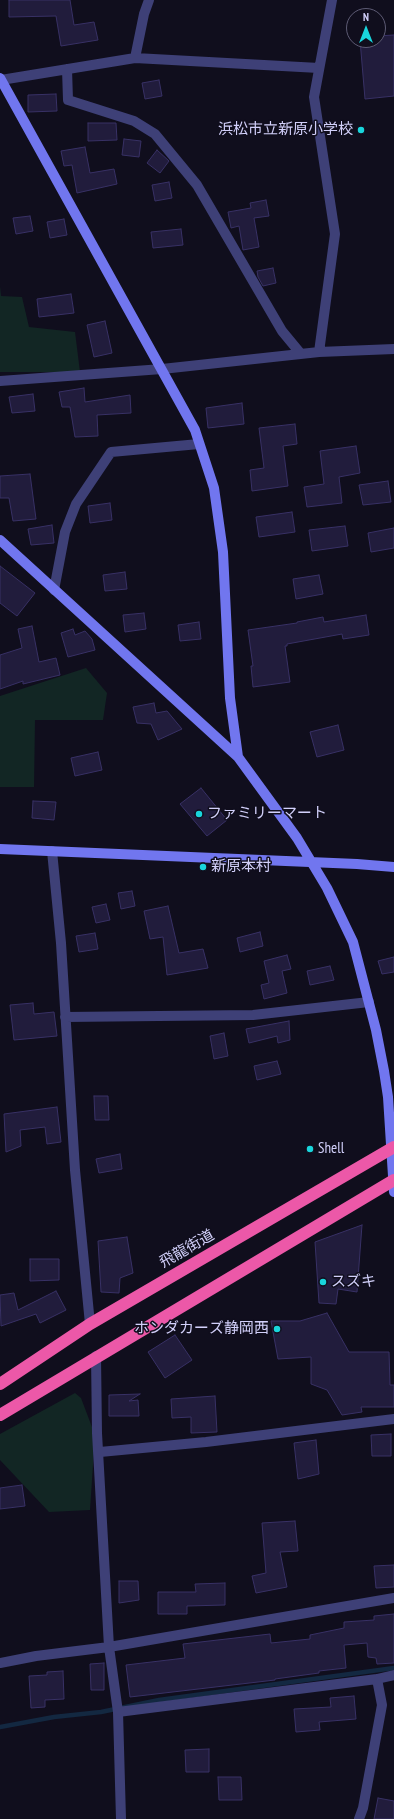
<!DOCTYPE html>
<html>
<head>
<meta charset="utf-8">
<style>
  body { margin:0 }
  #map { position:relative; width:394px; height:1819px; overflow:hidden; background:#100e1d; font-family:"PT Sans Narrow",sans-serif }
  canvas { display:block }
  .north { position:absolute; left:346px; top:8px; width:40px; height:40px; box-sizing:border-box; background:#100e1d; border:1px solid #5e5c75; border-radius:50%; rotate:0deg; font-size:11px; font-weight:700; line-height:16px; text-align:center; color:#d2d0fa }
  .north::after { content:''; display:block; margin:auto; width:14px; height:18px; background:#19d5dc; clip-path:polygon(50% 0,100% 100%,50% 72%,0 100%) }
</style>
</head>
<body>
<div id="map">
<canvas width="394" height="1819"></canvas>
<div class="north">N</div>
</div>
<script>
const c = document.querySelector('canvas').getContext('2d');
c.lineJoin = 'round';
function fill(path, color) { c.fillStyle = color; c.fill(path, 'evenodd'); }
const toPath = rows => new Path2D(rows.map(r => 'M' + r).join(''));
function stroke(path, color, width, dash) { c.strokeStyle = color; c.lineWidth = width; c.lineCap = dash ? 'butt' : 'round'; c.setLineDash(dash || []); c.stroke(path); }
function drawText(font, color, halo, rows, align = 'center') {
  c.font = font + ' "PT Sans Narrow","Noto Sans JP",sans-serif'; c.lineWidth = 3; c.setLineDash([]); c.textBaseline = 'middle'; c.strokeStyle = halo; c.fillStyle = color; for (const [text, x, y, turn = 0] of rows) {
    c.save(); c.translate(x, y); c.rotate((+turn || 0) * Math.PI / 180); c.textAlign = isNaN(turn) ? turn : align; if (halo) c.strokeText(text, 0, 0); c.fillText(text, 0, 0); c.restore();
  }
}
const green = toPath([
  [0,286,1,296,22,297,29,327,75,332,80,372,0,372],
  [86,668,107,693,103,720,35,720,34,787,0,787,0,696],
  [75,1393,81,1398,95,1435,90,1510,49,1512,0,1460,0,1434]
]);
const stream = toPath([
  [0,1727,54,1717,101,1712,159,1700,394,1668]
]);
const building = toPath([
  [9,0,70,0,74,25,94,22,98,40,61,46,56,16,9,17,9,0],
  [394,35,394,96,365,99,360,40,378,40,378,36,394,35],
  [159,80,162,96,145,99,142,83,159,80],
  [56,94,57,111,28,112,28,95,56,94],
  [88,123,116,123,117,140,88,141,88,123],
  [124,139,141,141,139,157,122,155,124,139],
  [85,147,90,173,114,169,117,184,77,193,72,165,64,166,61,151,85,147],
  [157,150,169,161,160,173,147,163,157,150],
  [169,182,172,198,155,201,152,185,169,182],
  [266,200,269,216,254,218,259,247,243,250,239,226,231,228,228,212,251,208,250,203,266,200],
  [30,216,33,231,16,234,13,218,30,216],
  [64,219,67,235,50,238,47,222,64,219],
  [181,229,183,245,153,248,151,232,181,229],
  [273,268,276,283,263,286,258,277,257,271,273,268],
  [71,294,74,313,39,317,37,299,71,294],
  [105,321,112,353,94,357,87,325,105,321],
  [84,388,85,402,130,395,131,413,97,415,98,436,75,437,70,407,62,407,59,392,84,388],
  [33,394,35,411,12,413,9,397,33,394],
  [242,403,244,424,208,428,206,408,242,403],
  [295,424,297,444,283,446,288,486,252,491,250,470,264,468,259,428,295,424],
  [356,446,360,473,339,477,342,503,307,507,304,487,324,484,320,451,356,446],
  [30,474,36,519,13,521,9,498,0,498,0,476,30,474],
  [388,481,391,502,363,505,359,485,388,481],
  [110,503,112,520,90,523,88,506,110,503],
  [292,512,295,532,259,537,256,517,292,512],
  [52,525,54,543,31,545,28,529,52,525],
  [345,526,348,546,312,551,309,530,345,526],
  [394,528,394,548,371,552,368,533,394,528],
  [0,566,35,593,17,616,0,603,0,566],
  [125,572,127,589,105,591,103,575,125,572],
  [319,575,323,594,296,599,293,579,319,575],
  [144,613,146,629,125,632,123,615,144,613],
  [366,615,369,635,343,639,342,634,287,644,287,646,285,646,290,682,253,687,251,666,253,666,248,630,297,623,297,622,323,617,324,622,366,615],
  [199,622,201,639,180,641,178,625,199,622],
  [32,626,39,662,56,658,60,675,23,684,23,681,0,689,0,655,22,648,18,629,32,626],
  [73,629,75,635,85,631,92,639,95,650,68,657,61,633,73,629],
  [154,703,156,713,167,711,182,729,158,740,151,724,137,723,133,707,154,703],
  [338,725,344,750,317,757,310,732,338,725],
  [98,752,102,770,75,776,71,758,98,752],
  [201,788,227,820,207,836,180,804,201,788],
  [33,801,56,802,54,820,32,818,33,801],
  [132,891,135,906,121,909,118,893,132,891],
  [106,904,110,920,96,923,92,907,106,904],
  [168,906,179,953,203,949,208,968,167,975,163,937,150,939,144,911,168,906],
  [260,932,263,946,240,952,237,938,260,932],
  [95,933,98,949,79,952,76,936,95,933],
  [287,955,291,969,282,971,287,993,264,999,261,985,269,983,264,961,287,955],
  [394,957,394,972,382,974,378,961,394,957],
  [330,966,334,980,310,985,307,971,330,966],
  [33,1003,34,1014,54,1012,57,1036,14,1040,10,1005,33,1003],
  [289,1021,290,1040,278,1043,277,1036,249,1043,246,1029,289,1021],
  [224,1033,228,1056,214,1059,210,1036,224,1033],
  [277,1061,281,1074,257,1080,254,1066,277,1061],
  [94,1096,108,1096,109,1120,95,1120,94,1096],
  [57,1107,61,1142,47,1144,45,1127,20,1130,21,1146,6,1152,4,1114,57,1107],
  [120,1154,122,1169,99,1173,96,1159,120,1154],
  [362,1225,357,1292,338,1289,336,1304,319,1303,315,1242,362,1225],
  [127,1237,133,1273,120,1278,119,1293,101,1292,98,1241,127,1237],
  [30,1259,59,1259,59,1280,30,1281,30,1259],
  [56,1291,66,1310,40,1323,36,1314,1,1326,0,1295,14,1293,18,1310,56,1291],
  [327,1313,349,1352,389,1352,390,1385,394,1385,394,1407,361,1407,362,1412,342,1415,327,1390,311,1384,311,1357,278,1359,271,1321,300,1321,327,1313],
  [175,1335,192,1360,165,1378,148,1352,175,1335],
  [140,1394,129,1401,138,1400,139,1416,109,1416,109,1395,140,1394],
  [215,1396,217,1432,191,1433,191,1417,172,1418,171,1399,215,1396],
  [391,1434,391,1456,372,1456,371,1435,391,1434],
  [316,1440,319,1474,298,1479,294,1443,316,1440],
  [22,1485,25,1506,0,1509,0,1488,22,1485],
  [295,1521,298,1551,280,1552,287,1587,256,1593,252,1576,266,1573,262,1523,295,1521],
  [394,1565,394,1587,376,1588,374,1566,394,1565],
  [119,1581,138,1581,139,1600,119,1603,119,1581],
  [225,1583,225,1605,187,1606,187,1614,158,1614,158,1592,196,1592,195,1584,225,1583],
  [394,1614,394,1663,377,1664,376,1658,368,1657,367,1643,344,1645,346,1668,319,1671,319,1673,275,1679,275,1680,130,1697,126,1665,185,1658,183,1644,270,1634,271,1643,310,1639,310,1635,344,1628,344,1622,374,1620,374,1616,394,1614],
  [104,1663,104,1690,91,1690,90,1664,104,1663],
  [63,1671,64,1699,45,1700,45,1707,31,1708,29,1676,47,1675,47,1672,63,1671],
  [354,1696,356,1719,319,1722,320,1730,296,1732,294,1709,331,1707,330,1698,354,1696],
  [209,1749,209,1772,186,1772,185,1750,209,1749],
  [218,1777,241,1777,242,1800,219,1800,218,1777],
  [378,1798,394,1801,394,1819,374,1819,378,1798]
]);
const street = toPath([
  [135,58,144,14,149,0],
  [67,69,68,100,134,121,155,134,197,185,282,331,301,354],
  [1,80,135,58,319,68],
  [319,352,335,234,314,97,332,0],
  [0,381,162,369,319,352,394,349],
  [54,590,65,532,76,504,111,452,199,444],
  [52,851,61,943,75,1170,90,1324],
  [65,1017,253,1015,369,1002],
  [96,1356,97,1433,109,1647,118,1712,121,1819],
  [100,1452,206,1442,394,1419],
  [0,1663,36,1656,109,1647,394,1598],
  [118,1712,377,1679,394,1675],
  [359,1819,363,1808,382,1705,377,1679]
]);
const secondary = toPath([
  [0,78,195,430,214,488,223,552,230,698,238,757,297,838,327,888,353,942,376,1030,384,1071,388,1097,394,1192],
  [0,540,238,757],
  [0,849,357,864,394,867]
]);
const highway = toPath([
  [0,1384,90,1324,394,1147],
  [0,1415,394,1180]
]);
const markers = [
  [361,130,4,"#19d5dc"],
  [199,814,4,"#19d5dc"],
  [203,867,4,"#19d5dc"],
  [310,1149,4,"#19d5dc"],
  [323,1282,4,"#19d5dc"],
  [277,1329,4,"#19d5dc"]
];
const poiNames = [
  ["浜松市立新原小学校",353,130,"right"],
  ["ファミリーマート",207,814],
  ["新原本村",211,867],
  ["Shell",318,1149],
  ["スズキ",331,1282],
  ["ホンダカーズ静岡西",269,1329,"right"]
];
const streetNames = [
  ["飛龍街道",187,1249,-30]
];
fill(green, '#122624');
stroke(stream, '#132841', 4.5);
fill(building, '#211c3c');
stroke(building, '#383165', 1);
stroke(street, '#3e4077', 10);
stroke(secondary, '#7176ef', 10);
stroke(highway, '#ec58a8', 12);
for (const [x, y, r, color] of markers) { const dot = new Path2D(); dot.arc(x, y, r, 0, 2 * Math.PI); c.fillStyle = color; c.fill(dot); stroke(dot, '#100e1d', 1.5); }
drawText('15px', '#d2d0fa', '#100e1d', poiNames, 'left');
drawText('15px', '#d2d0fa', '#100e1d', streetNames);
</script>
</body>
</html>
